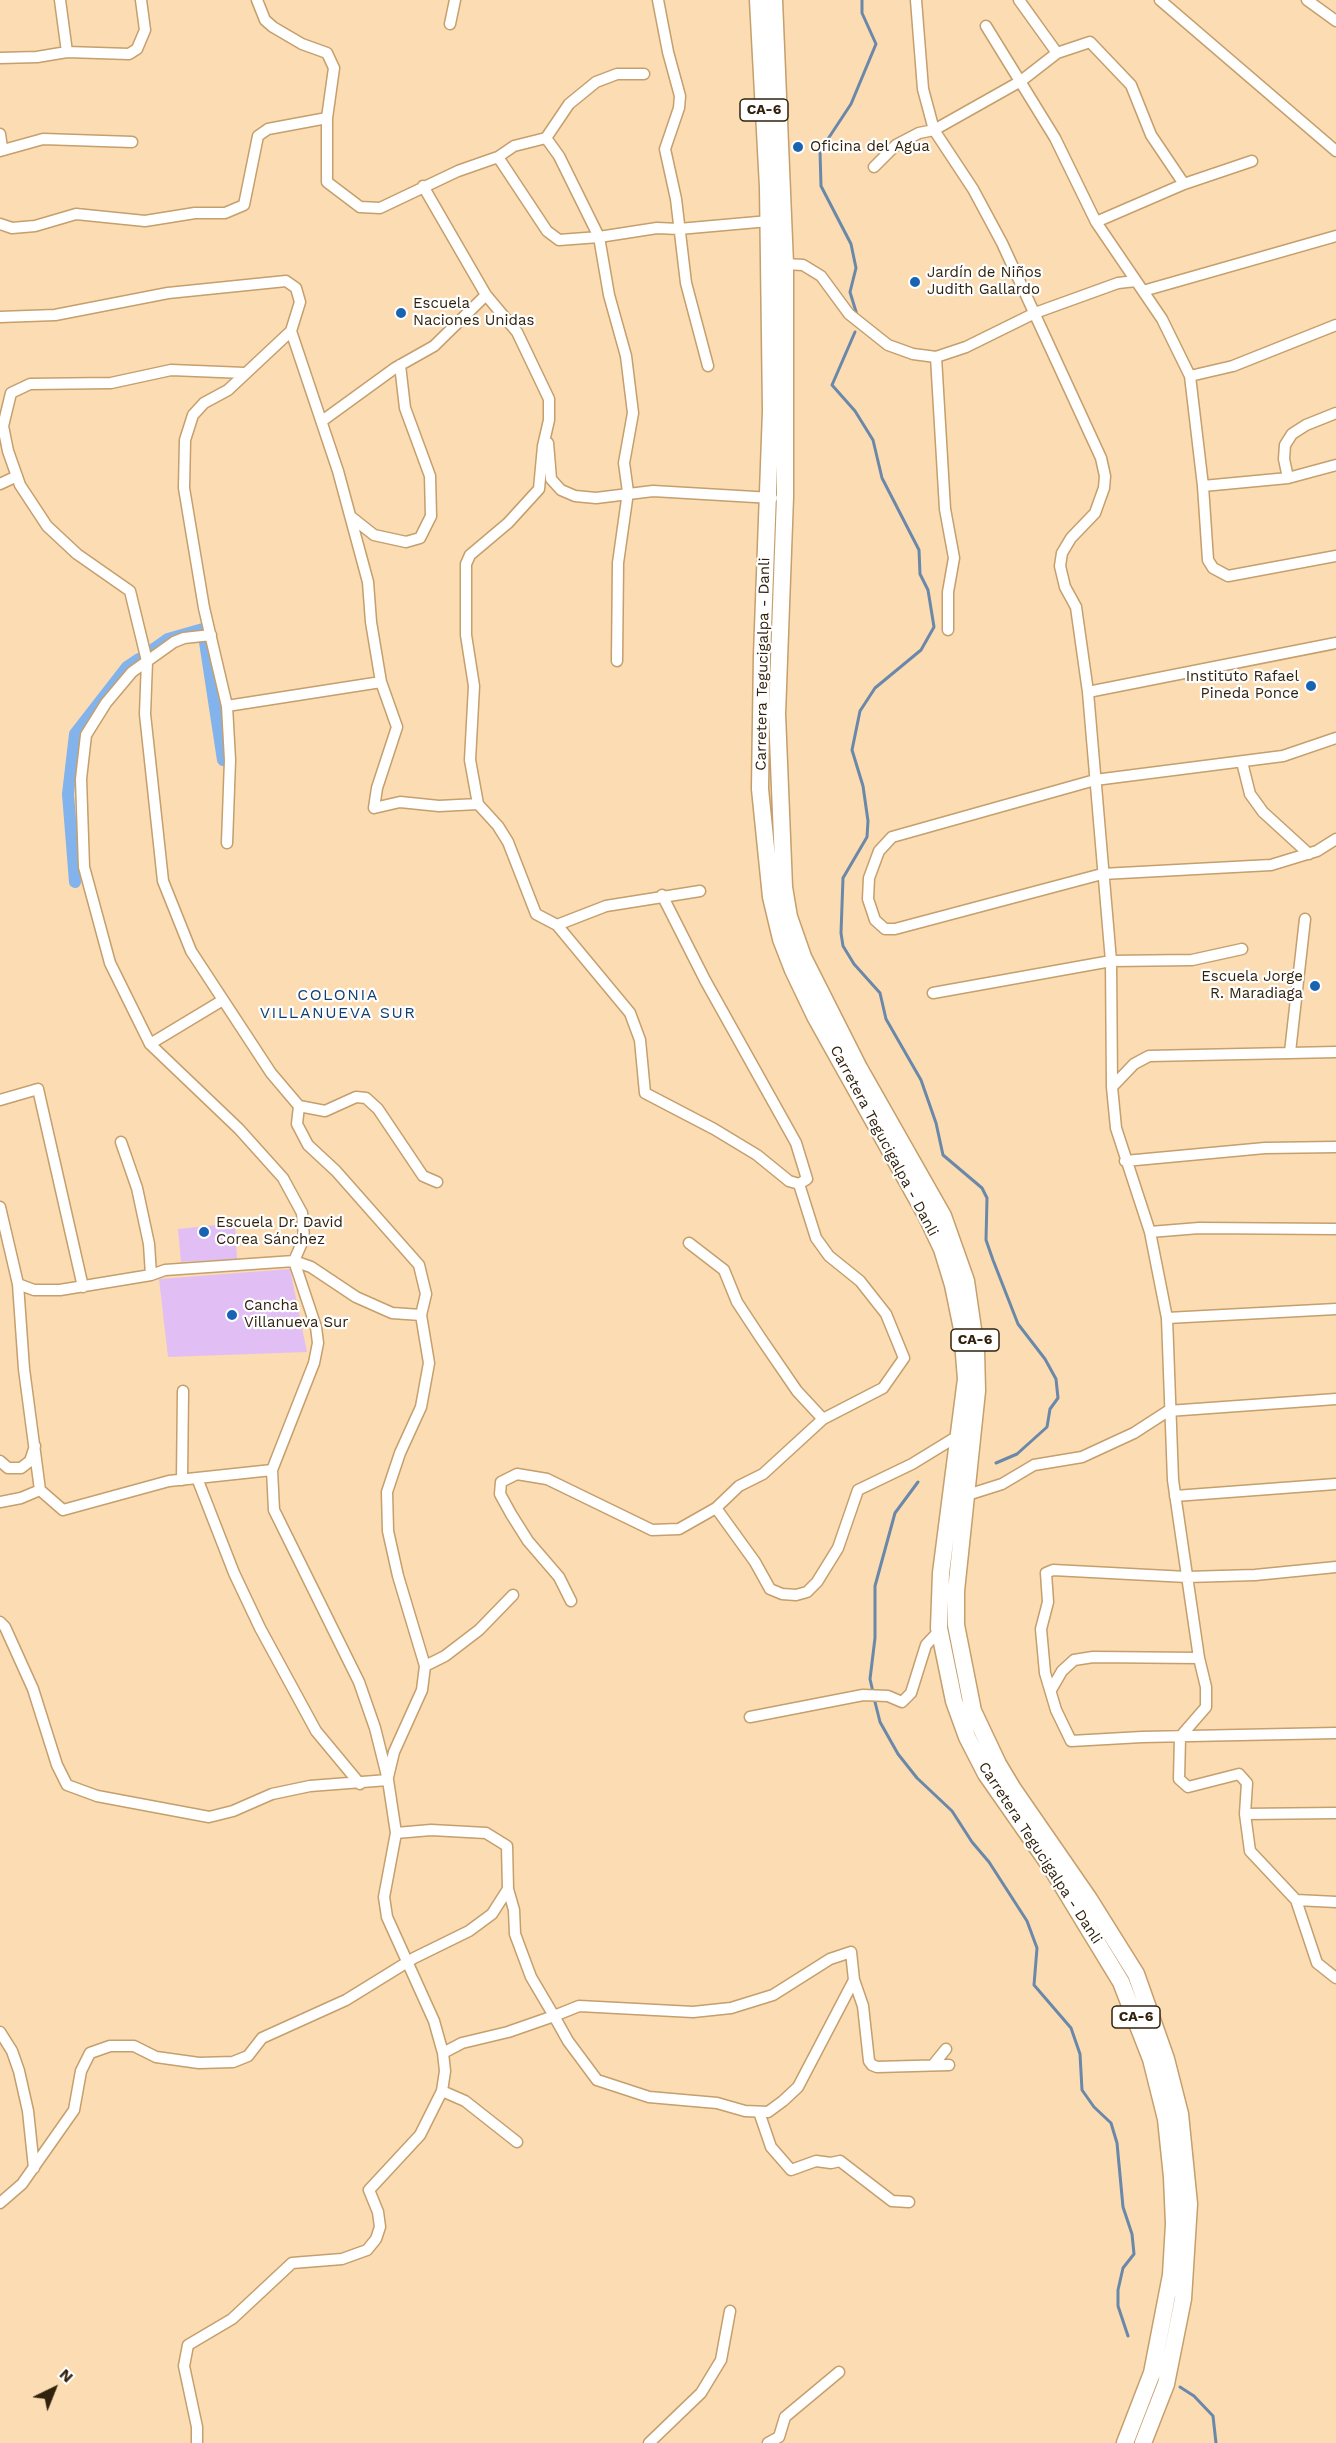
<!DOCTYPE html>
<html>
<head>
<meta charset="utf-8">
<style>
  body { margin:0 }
  #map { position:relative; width:1336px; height:2443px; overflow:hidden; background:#fcdcb2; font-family:"Work Sans",sans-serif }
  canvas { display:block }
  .north { position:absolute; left:24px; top:2359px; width:60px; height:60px; -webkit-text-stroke:4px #fff; paint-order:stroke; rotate:43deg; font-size:16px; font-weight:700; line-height:24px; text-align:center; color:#31220d }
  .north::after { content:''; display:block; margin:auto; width:21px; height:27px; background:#31220d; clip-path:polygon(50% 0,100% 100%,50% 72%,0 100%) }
</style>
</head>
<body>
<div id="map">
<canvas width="1336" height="2443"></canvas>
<div class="north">N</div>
</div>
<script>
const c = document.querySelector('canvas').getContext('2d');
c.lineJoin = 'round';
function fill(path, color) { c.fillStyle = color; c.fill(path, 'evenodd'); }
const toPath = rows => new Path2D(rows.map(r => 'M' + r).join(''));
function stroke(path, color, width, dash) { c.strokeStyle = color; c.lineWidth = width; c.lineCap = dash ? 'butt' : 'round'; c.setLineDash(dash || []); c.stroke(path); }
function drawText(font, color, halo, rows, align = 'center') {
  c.font = font + ' "Work Sans",sans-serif'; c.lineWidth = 4.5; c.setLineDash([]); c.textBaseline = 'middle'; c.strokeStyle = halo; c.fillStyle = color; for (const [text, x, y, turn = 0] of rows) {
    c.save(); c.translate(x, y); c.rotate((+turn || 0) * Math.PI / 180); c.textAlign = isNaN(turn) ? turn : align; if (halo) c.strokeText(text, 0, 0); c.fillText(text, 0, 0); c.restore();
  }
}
const green = toPath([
  [235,1223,237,1259,181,1262,178,1229],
  [290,1269,307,1352,168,1357,159,1279]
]);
const stream = toPath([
  [857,315,850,292,856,268,851,244,821,186,820,151,851,104,876,44,862,13,862,0],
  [855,332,832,385,855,411,873,440,882,478,919,550,920,574,928,590,934,627,921,650,875,688,860,711,852,750,863,786,868,821,867,837,843,878,841,933,843,946,854,964,880,993,886,1019,921,1080,936,1123,943,1155,982,1188,987,1198,986,1240,993,1260,1018,1324,1045,1359,1056,1379,1058,1398,1050,1409,1047,1427,1017,1454,996,1463],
  [873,1692,870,1679,875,1638,875,1586,895,1513,918,1482],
  [874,1698,880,1722,898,1754,917,1778,952,1811,972,1842,989,1862,1027,1921,1037,1948,1034,1985,1071,2028,1080,2054,1082,2090,1094,2107,1111,2123,1117,2143,1123,2207,1132,2234,1134,2254,1123,2268,1118,2290,1118,2306,1128,2336],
  [1180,2387,1194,2396,1213,2416,1216,2443]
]);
const canal = toPath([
  [205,642,223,760],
  [151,651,168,639,203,629,204,632],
  [75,882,68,794,75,734,127,667,139,659]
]);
const minor = toPath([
  [60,0,67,52],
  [257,0,265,20,273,27,302,44,327,53,334,68,327,118,327,182,360,207,380,208,458,171,498,157,514,146,546,138,569,104,596,82,617,74,644,74],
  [658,0,668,52,680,96,679,108,665,149,676,199,686,283,708,366],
  [916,0,923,89,934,130,973,189,1002,243,1101,458,1105,476,1104,488,1095,513,1071,538,1062,553,1060,566,1065,587,1076,607,1088,692,1111,961,1112,1087,1116,1128,1150,1232,1167,1318,1173,1480,1199,1658,1206,1687,1206,1707,1180,1737,1179,1779,1188,1787,1239,1774,1247,1783,1245,1814,1250,1851,1296,1900,1317,1963,1336,1978],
  [1019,0,1057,53],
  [1160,0,1336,151],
  [1307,0,1336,21],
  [450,24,455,0],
  [986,26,1055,138,1096,222,1162,319,1190,376,1203,486,1208,560,1213,568,1228,576,1336,556],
  [0,58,37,57,67,52,129,54,137,49,145,30,141,0],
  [0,134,2,148],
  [546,138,559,156,599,237,609,295,626,356,633,413,624,463,628,492,618,563,617,661],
  [0,151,43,139,132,142],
  [498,157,547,231,559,240,599,237,657,228,679,229,769,221],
  [874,167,896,145,919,133,934,130,1021,81,1057,53,1090,42,1131,85,1151,135,1184,184],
  [423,186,486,295,517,332,549,399,549,420,543,446,539,489,508,523,470,555,466,564,466,635,474,686,470,760,478,804,498,826,508,842,536,914,557,925,606,906,700,891],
  [1096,222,1184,184,1252,161],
  [0,224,12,228,35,226,76,214,145,221,195,213,225,213,244,205,258,136,268,129,327,118],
  [785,264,803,265,821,276,849,314,888,345,913,354,936,357,966,347,1035,313,1118,283,1136,281],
  [1143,291,1336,236],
  [0,317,55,315,168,293,286,281,296,288,300,302,291,331,338,471,368,582,371,622,381,682,397,727,377,788,374,808,400,802,439,806,478,804],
  [936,357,945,509,954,558,948,592,948,630],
  [245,373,171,370,111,383,30,384,11,393,3,426,8,451,20,485,47,526,77,554,130,591,147,661,145,714,163,881,191,951,271,1073,299,1106,325,1111,356,1097,366,1098,378,1109,423,1176,437,1182],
  [1190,376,1233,366,1336,325],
  [322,421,395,368,434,346,486,295],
  [548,443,551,479,561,490,575,496,596,498,653,491,772,498],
  [1288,478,1284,459,1285,445,1292,434,1306,425,1336,413],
  [0,484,17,476],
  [1203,486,1288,478,1336,465],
  [350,516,374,535,406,542,420,538,431,516,430,476,405,408,400,365],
  [1088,692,1336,643],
  [227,706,381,682],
  [1336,738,1283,756,1095,780,892,837,879,851,869,878,868,899,875,920,885,929,895,929,1102,874,1271,865,1317,851,1336,839],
  [1242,762,1250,794,1263,812,1309,854],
  [227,843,230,760,227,706,204,608,184,488,185,440,193,415,204,403,228,390,291,331],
  [557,925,630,1013,640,1040,645,1093,714,1129,757,1155,789,1181,799,1184],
  [933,993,1111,961,1192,960,1242,949],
  [150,1044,223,1000],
  [1290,1052,1305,919],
  [1112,1087,1134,1064,1149,1056,1336,1052],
  [0,1100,38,1089,83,1287],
  [299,1106,297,1124,308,1145,336,1171,419,1265,426,1294,421,1315,429,1363,421,1407,400,1453,387,1492,388,1531,398,1576,425,1666,422,1690,394,1752,388,1777],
  [121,1142,137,1188,149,1244,151,1275],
  [1125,1161,1265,1148,1336,1147],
  [0,1207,18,1284,24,1369,40,1490,21,1498,0,1502],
  [1150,1232,1199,1228,1336,1229],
  [689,1243,724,1270,737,1302,760,1337,797,1391,823,1419],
  [18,1284,34,1290,60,1290,151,1275,165,1270,294,1261,311,1267,356,1297,392,1313,421,1315],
  [1167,1318,1336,1309],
  [0,1461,8,1468,21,1468,30,1461,35,1446],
  [197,1478,234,1573,260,1628,316,1731,360,1784],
  [182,1480,183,1391],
  [40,1490,63,1510,169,1481,272,1470],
  [1175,1496,1336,1484],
  [961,1497,1002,1484,1034,1465,1082,1457,1134,1433,1168,1411,1336,1399],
  [716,1508,755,1562,770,1589,782,1594,796,1595,807,1592,817,1582,838,1548,858,1490,912,1464,961,1434],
  [1336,1567,1255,1575,1187,1577,1053,1570,1046,1573,1048,1602,1041,1629,1045,1673,1056,1710,1071,1741,1142,1737,1336,1733],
  [571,1601,559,1577,528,1541,511,1514,500,1494,501,1482,517,1474,547,1479,652,1530,679,1529,716,1508,739,1486,763,1474,823,1419,883,1388,904,1358,886,1314,860,1281,829,1256,816,1238,799,1184,807,1179,796,1143,705,980,662,895],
  [0,1622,5,1627,33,1689,57,1765,67,1785,97,1796,209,1817,233,1811,272,1794,310,1786,388,1780],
  [425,1666,445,1656,479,1630,513,1595],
  [1051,1690,1062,1671,1074,1660,1093,1657,1199,1658],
  [750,1717,863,1695,888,1696,902,1702,911,1693,926,1645,939,1631],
  [1245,1814,1336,1813],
  [396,1833,431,1830,486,1833,507,1846,508,1889,514,1910,515,1934,531,1977,554,2016,568,2041,597,2080,649,2097,717,2103,745,2111,768,2112,783,2101,798,2087,854,1980,851,1952,830,1959,773,1995,731,2008,693,2012,579,2006,554,2016,508,2032,462,2043,443,2053],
  [1296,1900,1336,1902],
  [854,1980,863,2006,869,2061,872,2065,877,2067,949,2065],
  [0,2032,12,2051,19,2071,28,2111,34,2168],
  [933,2065,946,2049],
  [442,2091,465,2101,517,2142],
  [759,2112,771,2147,791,2170,816,2161,831,2163,840,2161,892,2201,909,2202],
  [0,2203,22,2184,74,2110,81,2071,90,2053,110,2046,134,2046,156,2057,199,2063,233,2062,248,2056,262,2038,346,2000,414,1958,469,1931,492,1914,508,1889],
  [197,2443,197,2427,184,2366,188,2345,232,2319,292,2263,342,2259,367,2250,376,2239,380,2227,378,2212,369,2190,420,2135,442,2091,445,2071,443,2053,434,2021,387,1917,384,1897,396,1833,388,1780,375,1728,359,1682,274,1510,272,1470,314,1363,318,1343,316,1327,294,1261,304,1238,302,1213,283,1178,239,1129,150,1044,110,963,84,867,81,779,86,735,106,703,132,672,174,642,184,638,211,635],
  [649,2443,701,2393,721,2360,730,2311],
  [768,2443,779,2437,785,2417,839,2372]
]);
const highway = toPath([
  [758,0,768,187,771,411,762,655,760,789,771,897,781,939,793,970,815,1016,925,1213,942,1249,953,1285,962,1329,966,1379,941,1573,939,1628,954,1701,967,1737,986,1774,1051,1867,1121,1982,1151,2059,1166,2119,1172,2177,1174,2224,1171,2275,1152,2373,1125,2443],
  [774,0,785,264,785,497,777,714,784,887,789,917,803,957,859,1068,943,1216,966,1281,976,1350,977,1391,956,1591,956,1625,973,1711,998,1764,1013,1789,1089,1899,1136,1974,1166,2059,1180,2114,1189,2204,1183,2299,1166,2384,1143,2443]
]);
const markers = [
  [798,147,6,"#1864b3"],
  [915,282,6,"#1864b3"],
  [401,313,6,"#1864b3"],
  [1311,686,6,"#1864b3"],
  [1315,986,6,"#1864b3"],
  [204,1232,6,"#1864b3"],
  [232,1315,6,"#1864b3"]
];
const shields = [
  [764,110,48],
  [975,1340,48],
  [1136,2017,48]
];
const shieldNames = [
  ["CA-6",764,110],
  ["CA-6",975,1340],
  ["CA-6",1136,2017]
];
const poiNames = [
  ["Oficina del Agua",810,147],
  ["Jardín de Niños",927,273],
  ["Judith Gallardo",927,290],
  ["Escuela",413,304],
  ["Naciones Unidas",413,321],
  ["Instituto Rafael",1299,677,"right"],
  ["Pineda Ponce",1299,694,"right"],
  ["Escuela Jorge",1303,977,"right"],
  ["R. Maradiaga",1303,994,"right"],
  ["Escuela Dr. David",216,1223],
  ["Corea Sánchez",216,1240],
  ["Cancha",244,1306],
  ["Villanueva Sur",244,1323]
];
const streetNames = [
  ["Carretera Tegucigalpa - Danli",763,664,-89],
  ["Carretera Tegucigalpa - Danli",884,1141,62],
  ["Carretera Tegucigalpa - Danli",1040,1853,57]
];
const neighbourhoodNames = [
  ["COLONIA",338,995],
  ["VILLANUEVA SUR",338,1013]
];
fill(green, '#e1bff4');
stroke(stream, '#6a88a9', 3);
stroke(canal, '#83b3ec', 12);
stroke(minor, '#c59f6c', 13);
stroke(highway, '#c59f6c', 19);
stroke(minor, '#fff', 10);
stroke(highway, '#fff', 16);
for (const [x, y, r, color] of markers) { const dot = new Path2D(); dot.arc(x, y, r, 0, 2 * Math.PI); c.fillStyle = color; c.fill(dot); stroke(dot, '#fff', 2); }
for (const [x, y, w] of shields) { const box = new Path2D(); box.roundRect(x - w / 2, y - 11, w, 22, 4.5); c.fillStyle = '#fff'; c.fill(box); stroke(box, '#31220d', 1.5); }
drawText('bold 14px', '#31220d', null, shieldNames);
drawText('15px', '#31220d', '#fff', poiNames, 'left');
drawText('15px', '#31220d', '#fff', streetNames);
c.letterSpacing = '1.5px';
drawText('16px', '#0f3e71', '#fff', neighbourhoodNames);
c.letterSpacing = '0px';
</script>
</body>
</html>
